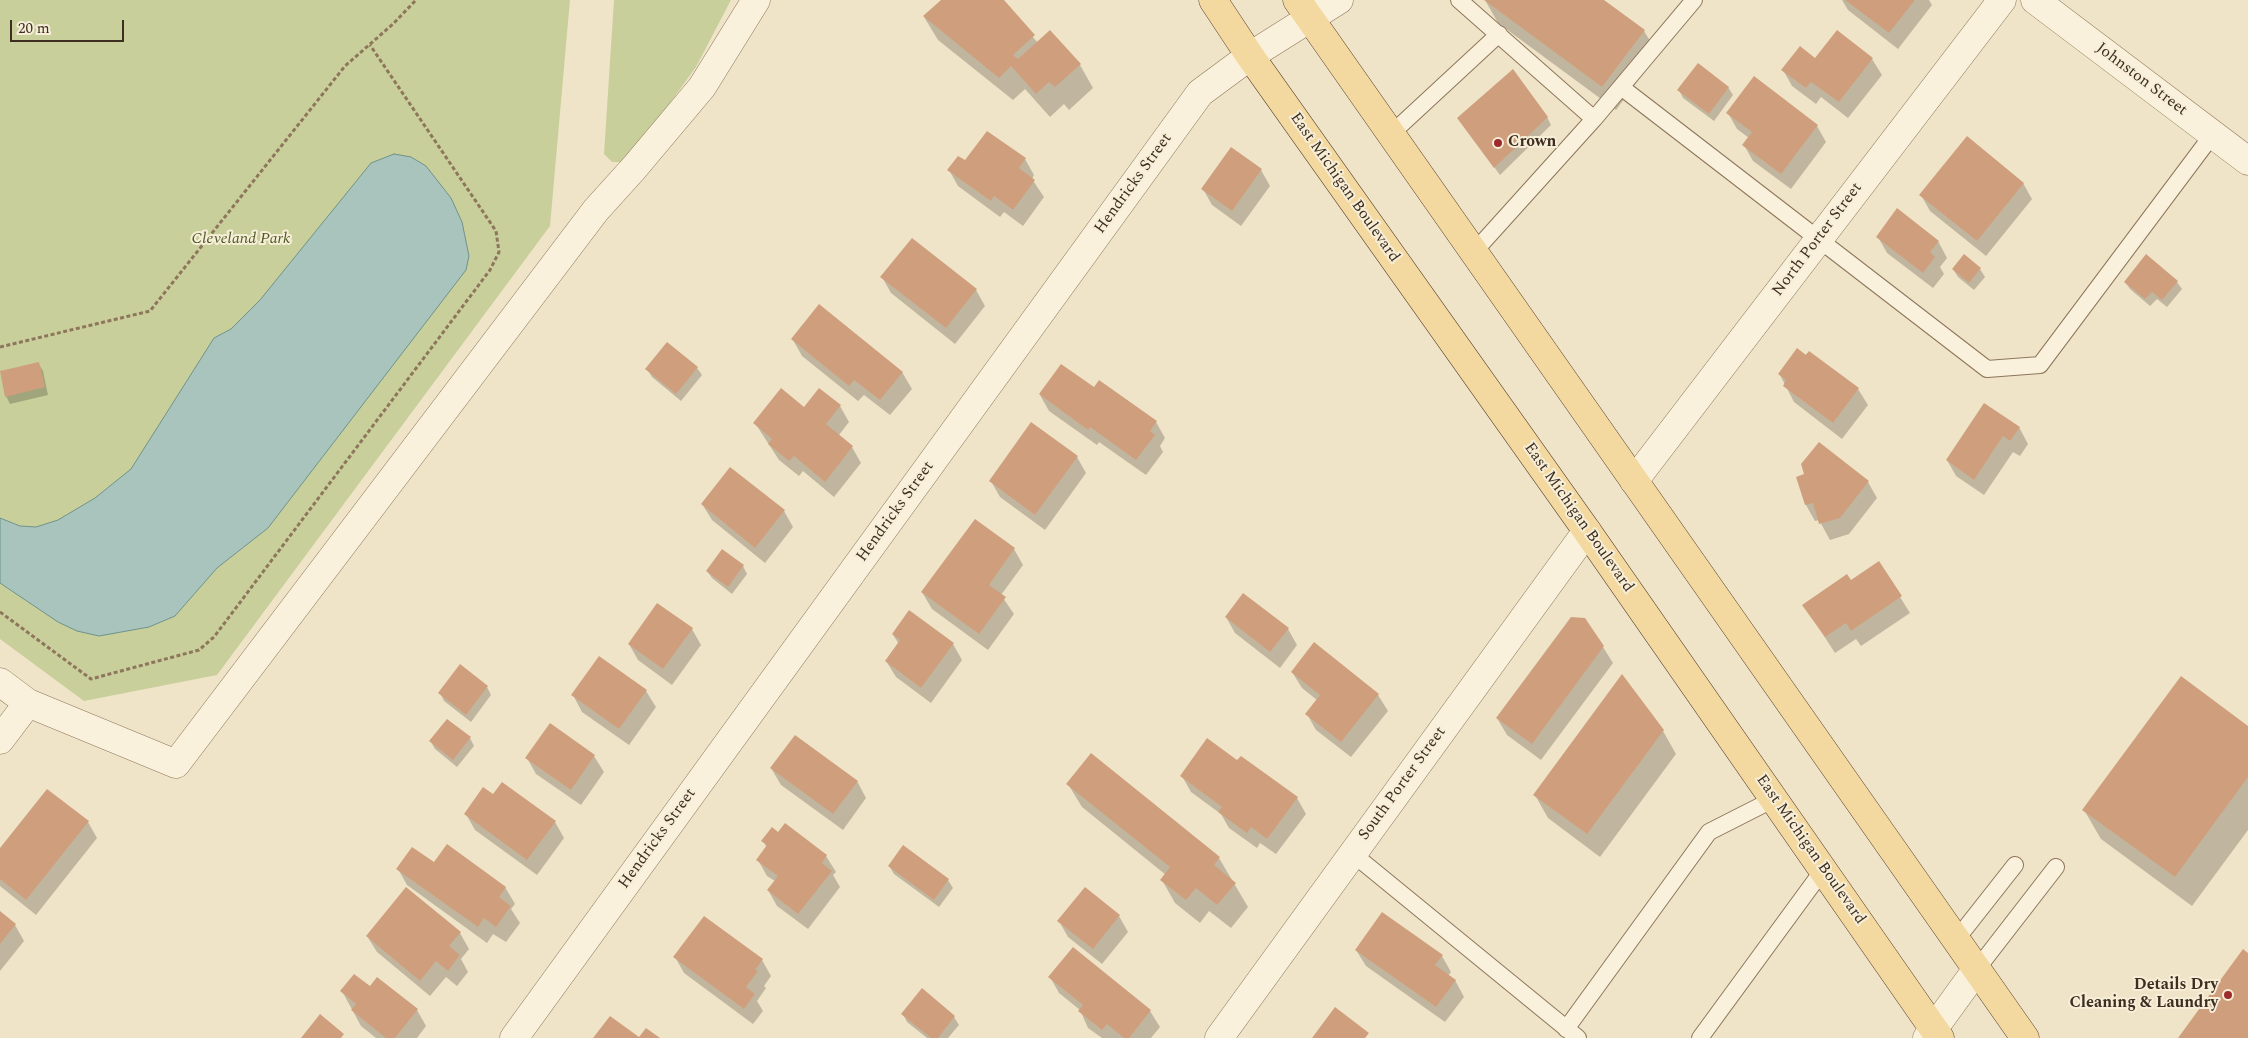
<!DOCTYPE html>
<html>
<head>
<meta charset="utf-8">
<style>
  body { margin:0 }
  #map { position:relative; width:2248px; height:1038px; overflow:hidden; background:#f0e4c8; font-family:Spectral,serif }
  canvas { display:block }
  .scale { position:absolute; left:10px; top:20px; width:114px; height:22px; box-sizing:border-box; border:2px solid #3d2e20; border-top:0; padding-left:6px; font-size:15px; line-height:18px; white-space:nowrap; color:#3d2e20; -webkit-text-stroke:4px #f7eed8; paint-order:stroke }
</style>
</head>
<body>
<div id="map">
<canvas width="2248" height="1038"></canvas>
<div class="scale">20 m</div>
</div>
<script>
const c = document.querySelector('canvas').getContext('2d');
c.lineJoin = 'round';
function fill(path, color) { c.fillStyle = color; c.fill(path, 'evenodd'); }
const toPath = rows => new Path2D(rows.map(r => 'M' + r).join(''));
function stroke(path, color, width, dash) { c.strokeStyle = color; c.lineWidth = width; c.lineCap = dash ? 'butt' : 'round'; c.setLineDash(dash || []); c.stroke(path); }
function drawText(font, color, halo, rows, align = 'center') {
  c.font = font + ' Spectral,serif'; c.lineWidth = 4; c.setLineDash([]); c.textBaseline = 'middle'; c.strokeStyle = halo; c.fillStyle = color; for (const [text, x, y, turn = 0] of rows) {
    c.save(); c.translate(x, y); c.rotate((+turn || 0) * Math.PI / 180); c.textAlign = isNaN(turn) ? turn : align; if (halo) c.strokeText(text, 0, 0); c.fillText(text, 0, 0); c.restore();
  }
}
const green = toPath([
  [0,0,570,0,550,226,217,675,84,701,0,639],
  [614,0,731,0,696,67,633,154,624,162,612,162,604,154]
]);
const water = toPath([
  [394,154,411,157,426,166,451,198,462,222,469,256,466,270,268,528,217,568,175,616,149,627,99,636,77,631,58,622,0,583,0,518,20,526,36,527,58,520,95,498,131,469,214,338,231,329,260,300,371,163,394,154]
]);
const shadow = toPath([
  [943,0,1002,0,1038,43,1080,65,1093,88,1069,110,1064,104,1050,117,1025,89,1013,100,938,40,924,17],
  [1485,0,1602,0,1644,31,1658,54,1616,110,1498,23],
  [1842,0,1929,0,1932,5,1898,49,1848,10],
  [1872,59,1882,75,1848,118,1821,97,1816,104,1792,86,1783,70,1815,60],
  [1728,87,1733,95,1714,121,1683,98,1679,90],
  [1728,113,1817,126,1826,142,1791,189,1753,161,1744,145,1749,138,1737,129],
  [1547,117,1551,125,1500,175,1458,118],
  [987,132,1025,159,1034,175,1032,179,1044,197,1023,226,1004,212,1000,217,958,186,949,170,966,162],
  [1261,170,1270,186,1241,226,1212,205,1203,189],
  [2023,183,2032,199,1986,256,1930,211,1921,195],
  [1878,237,1938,241,1947,258,1940,267,1944,274,1933,288,1887,253],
  [1964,256,1980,269,1985,277,1974,290,1958,277,1953,269],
  [882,277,976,290,985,306,955,344,891,293],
  [2125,282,2177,282,2182,289,2167,307,2157,299,2150,306,2130,289],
  [793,340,902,372,912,389,890,415,864,395,858,401,802,356],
  [1809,352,1858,389,1868,405,1842,439,1794,402,1780,375],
  [38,363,43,371,48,395,10,404,6,396],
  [697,368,702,375,681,401,652,377,647,369],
  [1094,389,1156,422,1165,438,1160,446,1163,452,1146,475,1099,442,1097,445,1049,411,1040,395],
  [819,390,840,406,849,422,839,435,852,447,861,463,834,497,803,471,799,476,779,460,755,423,804,409],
  [2019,427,2028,444,2020,456,2013,452,1984,495,1956,476,1947,460],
  [1077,457,1086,473,1045,530,1000,497,991,481],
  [1798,477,1868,482,1877,498,1849,534,1830,540,1819,520,1815,521,1806,505],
  [702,504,784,511,793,527,765,563,712,520],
  [1014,549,1023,565,1001,595,1014,614,988,650,932,609,922,592],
  [1879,563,1910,613,1861,646,1856,639,1835,653,1804,605,1851,582],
  [743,566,747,574,732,594,712,578,707,571],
  [1243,594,1288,629,1297,645,1280,668,1235,633,1226,617],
  [692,629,701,645,672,685,638,660,629,644],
  [893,635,953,644,962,660,931,703,896,677,886,661,899,644],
  [1603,647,1613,663,1541,760,1507,735,1497,718],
  [599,658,646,691,656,707,629,745,582,712,573,695],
  [1292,672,1378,695,1388,711,1351,757,1316,730,1307,714,1317,700,1302,688],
  [487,687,491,695,471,722,444,701,440,693],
  [550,725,594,756,604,772,581,805,536,774,527,758],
  [2248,727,2248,830,2192,906,2101,839,2084,810],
  [1663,731,1676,754,1600,857,1548,818,1535,795],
  [470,738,474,746,457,767,435,749,431,742],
  [1237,762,1297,798,1306,814,1276,854,1260,843,1257,848,1229,828,1221,814,1191,792,1182,776],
  [771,768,857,781,866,798,843,830,781,785],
  [1068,784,1219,858,1248,907,1231,928,1209,911,1200,923,1175,903,1162,880,1166,875,1082,807],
  [493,796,555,822,564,838,537,875,475,830,466,814],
  [88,822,97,838,36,915,0,886,0,850],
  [785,825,826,856,836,872,833,875,840,887,808,929,777,906,768,890,775,881,767,876,758,860,767,848,763,841,778,833],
  [903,847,948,880,953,888,939,907,894,874,889,866],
  [435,864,505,887,515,904,511,909,520,923,506,942,493,934,487,943,407,885,398,869],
  [0,913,15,925,24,941,0,971],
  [1119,916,1128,932,1102,964,1068,937,1059,921],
  [460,933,469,949,461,959,468,972,457,986,446,977,430,996,377,952,367,936],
  [1356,950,1442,956,1451,972,1448,976,1455,980,1464,997,1445,1022,1366,966],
  [675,957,762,960,771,976,764,986,766,988,757,1001,763,1011,753,1024,684,973],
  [1050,977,1150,1011,1160,1027,1151,1038,1102,1038,1088,1028,1080,1010,1059,993],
  [377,979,417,1010,426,1026,417,1038,376,1038,361,1026,342,991,370,988],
  [922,990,954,1017,959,1025,948,1038,927,1038,907,1022,903,1014]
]);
const building = toPath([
  [941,0,1004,0,1035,35,1013,55,1018,59,1050,30,1081,64,1055,87,1049,82,1036,94,1011,66,999,78,923,16],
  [1484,0,1604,0,1645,30,1602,87],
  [1845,0,1915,0,1889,33],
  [1837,30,1873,58,1839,102,1811,82,1806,88,1781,70,1800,46,1815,58],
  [1698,63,1729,87,1709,114,1677,90],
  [1513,69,1548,117,1494,168,1457,118],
  [1754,76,1818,125,1781,174,1742,145,1752,132,1726,113],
  [987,131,1026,158,1019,168,1035,180,1013,210,994,196,991,201,947,170,958,156,965,160],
  [1967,136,2024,183,1977,241,1919,195],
  [1231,147,1262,169,1232,211,1201,189],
  [1897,208,1939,241,1930,252,1935,257,1923,273,1876,237],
  [912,238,977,289,946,328,880,277],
  [1964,254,1981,268,1969,283,1952,269],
  [2146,254,2178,281,2162,300,2152,292,2145,299,2124,282],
  [819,304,903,372,880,400,854,380,849,386,791,339],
  [667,342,698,367,676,394,645,369],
  [1797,348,1806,355,1809,351,1859,388,1833,423,1783,386,1786,380,1778,374],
  [39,362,45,387,5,397,0,371],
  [1061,364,1094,387,1099,380,1157,421,1150,431,1155,435,1136,460,1090,427,1088,430,1039,394],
  [781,388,804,407,819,388,841,405,826,424,853,446,825,482,794,456,789,461,768,444,772,439,753,423],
  [1984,403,2020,427,2010,441,2003,436,1974,480,1946,460],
  [1031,422,1078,456,1035,515,989,481],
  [1819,442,1869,481,1840,518,1819,524,1813,503,1805,505,1796,477,1804,474,1801,464],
  [730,467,785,510,755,548,701,504],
  [975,519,1015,548,989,585,1006,597,979,634,921,592],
  [722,549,744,565,728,587,706,571],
  [1879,561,1902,596,1851,631,1846,623,1825,637,1802,605,1847,574,1851,580],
  [1243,593,1289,628,1270,652,1225,617],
  [657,603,693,628,663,669,628,644],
  [909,610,954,643,921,688,885,661,900,640,892,634],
  [1571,617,1585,618,1604,646,1532,744,1496,718],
  [1314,642,1379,694,1341,742,1305,714,1320,695,1291,672],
  [599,656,647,690,619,729,571,695],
  [460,664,488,686,466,715,438,693],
  [1622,674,1664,730,1587,834,1533,795],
  [2181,676,2248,726,2248,777,2175,877,2082,810],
  [447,719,471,737,453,760,429,741],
  [550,723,595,755,571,790,525,758],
  [795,735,858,781,833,814,770,768],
  [1207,738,1237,760,1241,756,1298,797,1267,839,1251,827,1247,833,1218,812,1222,807,1180,776],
  [1091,753,1220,857,1214,865,1236,883,1217,905,1196,888,1186,900,1160,880,1170,867,1066,784],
  [502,782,556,821,527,860,464,814,483,787,493,794],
  [47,789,89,821,26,900,0,879,0,848],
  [785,823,827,855,822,863,832,871,798,914,767,890,778,876,756,860,767,845,761,841,772,827,778,832],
  [447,844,506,887,499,897,511,906,496,927,484,918,478,927,396,869,412,847,434,862],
  [903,845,949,879,934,900,888,866],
  [406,887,461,932,449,946,460,955,448,971,436,961,420,981,366,936],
  [1085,887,1120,915,1093,949,1057,921],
  [0,911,16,924,0,944],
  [1382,912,1443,955,1435,965,1456,980,1436,1007,1355,950],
  [704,916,763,959,755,970,758,971,746,987,755,994,744,1009,673,957],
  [1073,947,1151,1010,1129,1038,1124,1038,1107,1024,1102,1030,1078,1011,1083,1005,1048,977],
  [2243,949,2248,953,2248,1038,2178,1038],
  [354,974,370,986,377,977,418,1009,395,1038,386,1038,351,1010,356,1004,340,991],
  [922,988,955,1016,938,1038,931,1038,901,1014],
  [1335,1007,1369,1033,1365,1038,1312,1038],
  [320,1014,344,1034,341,1038,301,1038],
  [610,1016,639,1037,646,1028,660,1038,593,1038]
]);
const path = toPath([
  [0,347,150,311,345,66,393,24,416,0],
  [0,612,91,679,199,650,214,637,490,270,499,252,496,231,370,45]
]);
const service = toPath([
  [1459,0,1594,119,1474,252],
  [1621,87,1987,369,2040,365,2213,134],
  [1594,119,1694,0],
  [1391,134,1499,34],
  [1353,854,1578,1038],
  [1956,940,2015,865],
  [1977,969,2056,867],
  [1566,1029,1709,832,1774,799],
  [1700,1038,1823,870]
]);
const minor = toPath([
  [2035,0,2248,161],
  [1634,481,2002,0],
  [0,682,28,703,176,764,596,210,634,168,702,87,756,0],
  [0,740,28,703],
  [514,1038,1200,93,1250,56,1339,0],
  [1219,1038,1587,531],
  [1927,1038,1977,969]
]);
const primary = toPath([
  [1213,0,1250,56,1587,531,1940,1038],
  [1297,0,2025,1038]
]);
const markers = [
  [1498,143,5,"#9e2a2b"],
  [2228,995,5,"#9e2a2b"]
];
const streetNames = [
  ["Johnston Street",2141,80,37],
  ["Hendricks Street",1134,184,-54],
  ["East Michigan Boulevard",1344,188,55],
  ["North Porter Street",1818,240,-53],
  ["Hendricks Street",896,512,-54],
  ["East Michigan Boulevard",1578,518,55],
  ["South Porter Street",1403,784,-54],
  ["Hendricks Street",658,839,-54],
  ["East Michigan Boulevard",1810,850,55]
];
const poiNames = [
  ["Crown",1508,143],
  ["Details Dry",2218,986,"right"],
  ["Cleaning & Laundry",2218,1004,"right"]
];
const parkNames = [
  ["Cleveland Park",241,240]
];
fill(green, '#c9cf9b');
fill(water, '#a9c4bc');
stroke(water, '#6f938a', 1);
fill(shadow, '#0003');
fill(building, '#cf9f7d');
stroke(service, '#8d765c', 18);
stroke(minor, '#8d765c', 29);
stroke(primary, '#5b4430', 29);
stroke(path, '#8d765c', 3, [4, 2.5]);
stroke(service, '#faf1dc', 16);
stroke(minor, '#faf1dc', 28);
stroke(primary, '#f3d9a0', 28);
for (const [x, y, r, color] of markers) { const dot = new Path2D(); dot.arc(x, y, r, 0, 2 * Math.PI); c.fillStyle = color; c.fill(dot); stroke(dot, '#f7eed8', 2); }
drawText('16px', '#3d2e20', '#f7eed8', streetNames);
drawText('bold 16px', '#3d2e20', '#f7eed8', poiNames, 'left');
drawText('italic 16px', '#4d5a26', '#f7eed8', parkNames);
</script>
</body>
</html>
